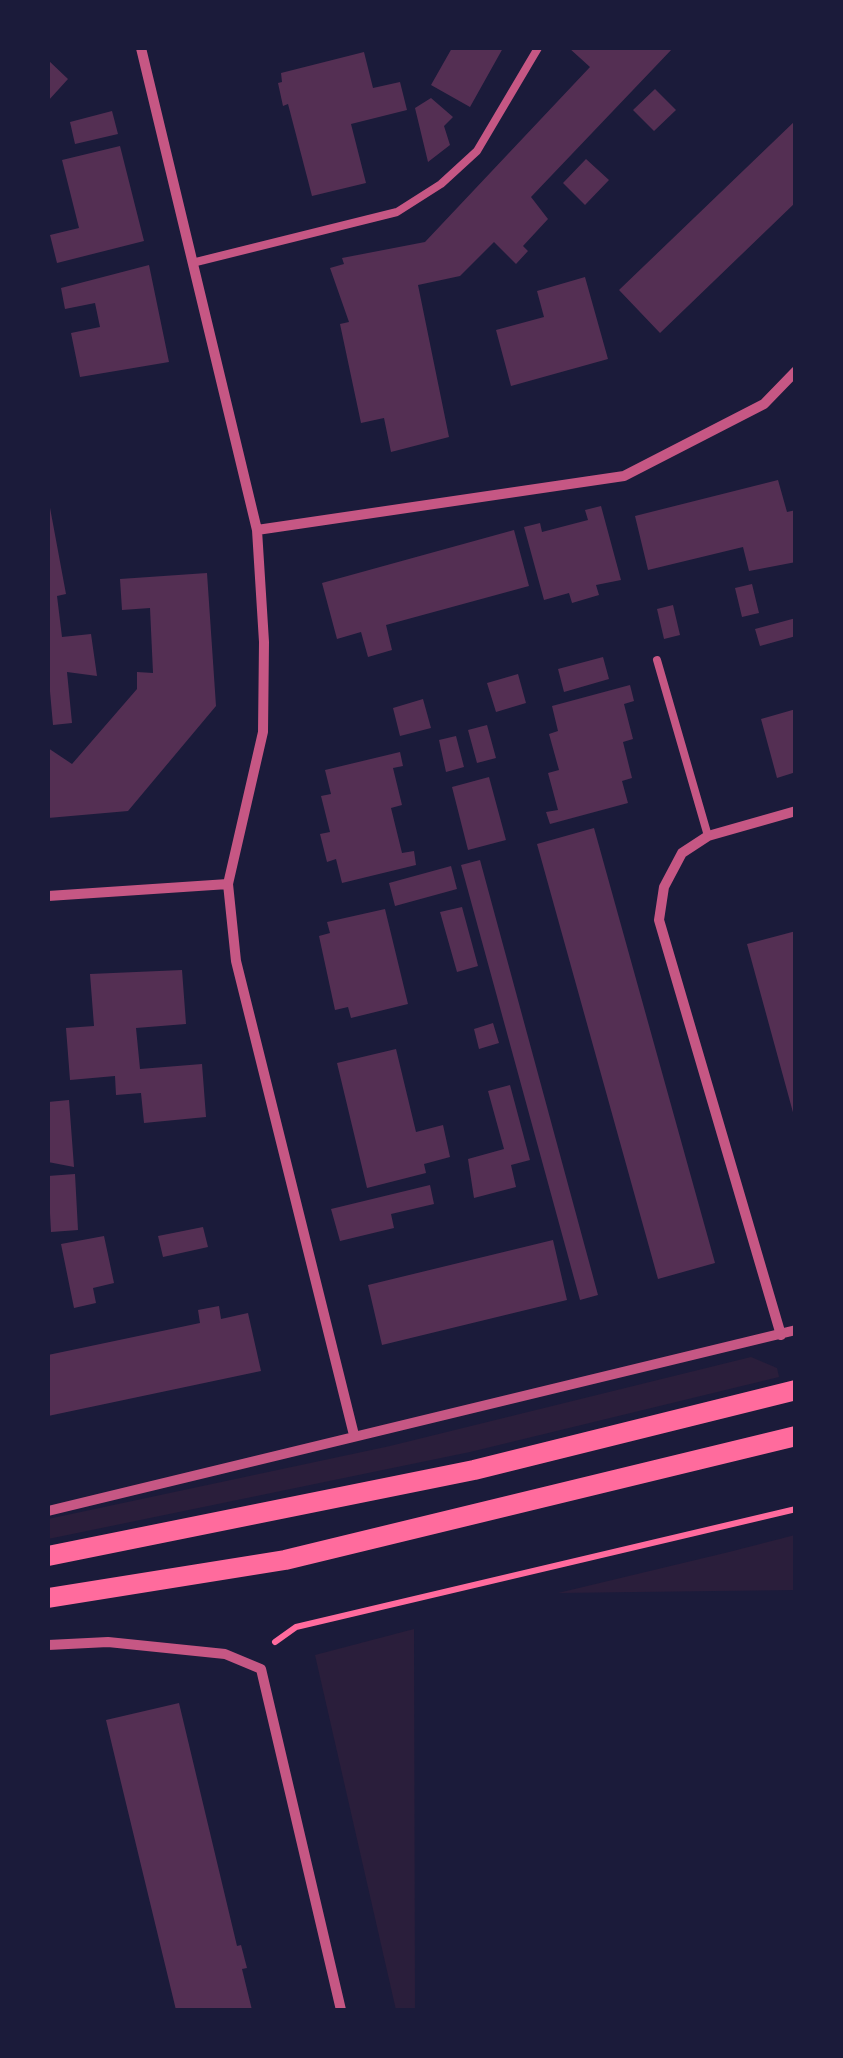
<!DOCTYPE html>
<html>
<head>
<meta charset="utf-8">
<style>
  body { margin:0 }
  #map { position:relative; width:843px; height:2058px; overflow:hidden; background:#1b1b3a; font-family:"Noto Sans",sans-serif }
  canvas { display:block }
  .frame { position:absolute; inset:0; border:50px solid #1b1b3a; pointer-events:none }
</style>
</head>
<body>
<div id="map">
<canvas width="843" height="2058"></canvas>
<div class="frame"></div>
</div>
<script>
const c = document.querySelector('canvas').getContext('2d');
c.lineJoin = 'round';
function fill(path, color) { c.fillStyle = color; c.fill(path, 'evenodd'); }
const toPath = rows => new Path2D(rows.map(r => 'M' + r).join(''));
function stroke(path, color, width, dash) { c.strokeStyle = color; c.lineWidth = width; c.lineCap = dash ? 'butt' : 'round'; c.setLineDash(dash || []); c.stroke(path); }
const green = toPath([
  [751,1357,777,1368,779,1377,470,1452,48,1539,48,1519,390,1446],
  [795,1535,795,1590,558,1593,729,1552],
  [414,1629,415,2010,396,2010,315,1655]
]);
const building = toPath([
  [452,48,503,48,470,107,431,85],
  [569,48,673,48,531,197,548,219,523,246,528,251,516,264,494,242,460,276,418,285,449,437,391,452,384,418,361,423,340,324,349,322,330,268,344,264,342,258,425,242,590,67],
  [364,52,373,88,400,82,407,110,351,124,366,183,312,196,288,104,283,106,278,83,282,82,281,73],
  [48,60,68,79,48,101],
  [655,89,676,110,654,131,633,110],
  [431,98,453,117,444,126,450,145,428,162,415,108],
  [112,111,118,134,75,144,70,122],
  [796,120,796,202,660,333,619,290],
  [120,146,144,241,57,263,50,235,79,228,62,160],
  [586,159,609,180,585,205,563,183],
  [149,265,169,362,80,377,71,333,100,327,95,303,65,309,61,288],
  [585,277,608,359,511,386,496,330,544,317,537,291],
  [778,480,787,512,796,510,796,562,749,571,743,547,648,570,635,516],
  [48,497,66,594,57,596,62,637,91,634,97,676,67,672,72,723,53,725,48,669],
  [601,506,621,580,596,585,599,595,572,603,569,593,544,600,524,527,540,523,542,532,588,520,585,510],
  [514,530,529,586,386,625,392,650,368,657,361,632,337,639,322,583],
  [207,573,216,706,128,811,48,818,48,748,72,764,137,689,137,672,153,673,150,608,122,610,120,579],
  [752,584,759,613,742,617,735,588],
  [673,605,680,635,664,639,657,609],
  [796,618,796,636,760,646,755,629],
  [603,657,609,679,564,692,558,669],
  [518,674,526,703,496,712,487,683],
  [630,685,634,701,624,704,633,739,623,742,632,778,622,781,628,803,550,824,546,812,558,810,548,773,559,770,549,734,558,731,552,706],
  [423,699,431,728,400,736,393,708],
  [796,709,796,772,777,778,761,719],
  [487,725,496,758,477,763,468,730],
  [456,736,464,767,446,772,439,740],
  [400,752,403,766,393,768,402,805,391,808,402,853,414,851,416,865,342,883,336,859,327,862,320,834,330,832,321,796,331,794,325,770],
  [489,777,506,840,468,850,452,787],
  [594,828,715,1263,658,1279,537,844],
  [480,860,598,1295,580,1300,461,865],
  [451,866,457,889,395,906,389,883],
  [462,907,478,966,457,972,440,912],
  [385,909,408,1004,351,1018,348,1007,335,1010,319,936,330,933,327,922],
  [796,931,796,1116,794,1116,747,944],
  [182,970,186,1024,136,1028,140,1069,202,1064,206,1117,144,1123,141,1093,116,1095,115,1076,70,1080,66,1028,94,1026,90,974],
  [493,1023,499,1043,479,1049,474,1029],
  [396,1049,416,1132,443,1125,450,1157,424,1164,426,1173,367,1188,337,1063],
  [510,1085,530,1160,511,1165,516,1187,474,1198,468,1159,504,1149,488,1091],
  [69,1100,74,1167,48,1162,48,1102],
  [75,1174,78,1230,51,1232,48,1176],
  [430,1185,434,1204,391,1214,394,1228,340,1241,331,1209],
  [203,1227,208,1247,163,1257,158,1236],
  [104,1236,114,1283,93,1288,96,1303,74,1308,61,1244],
  [553,1240,567,1300,382,1345,368,1285],
  [219,1306,221,1319,248,1313,261,1371,48,1416,48,1355,200,1323,198,1310],
  [179,1703,237,1946,241,1945,247,1968,242,1969,252,2010,176,2010,117,1766,106,1720]
]);
const path = toPath([
  [275,1642,296,1627,796,1509]
]);
const service = toPath([
  [196,262,397,212,441,184,477,151,538,48],
  [657,660,708,836]
]);
const minor = toPath([
  [141,48,257,530,264,642,263,732,228,884,236,961,354,1435],
  [257,530,624,476,764,404,796,371],
  [48,896,228,884],
  [781,1335,659,920,664,887,682,853,708,836,796,811],
  [48,1511,796,1330],
  [48,1645,108,1642,225,1654,261,1669,341,2010]
]);
const secondary = toPath([
  [48,1556,474,1470,796,1390],
  [48,1598,285,1560,796,1436]
]);
fill(green, '#2a1e3b');
fill(building, '#542f53');
stroke(path, '#ff6b9d', 6);
stroke(service, '#c65784', 8);
stroke(minor, '#c65784', 10);
stroke(secondary, '#ff6b9d', 20);
</script>
</body>
</html>
